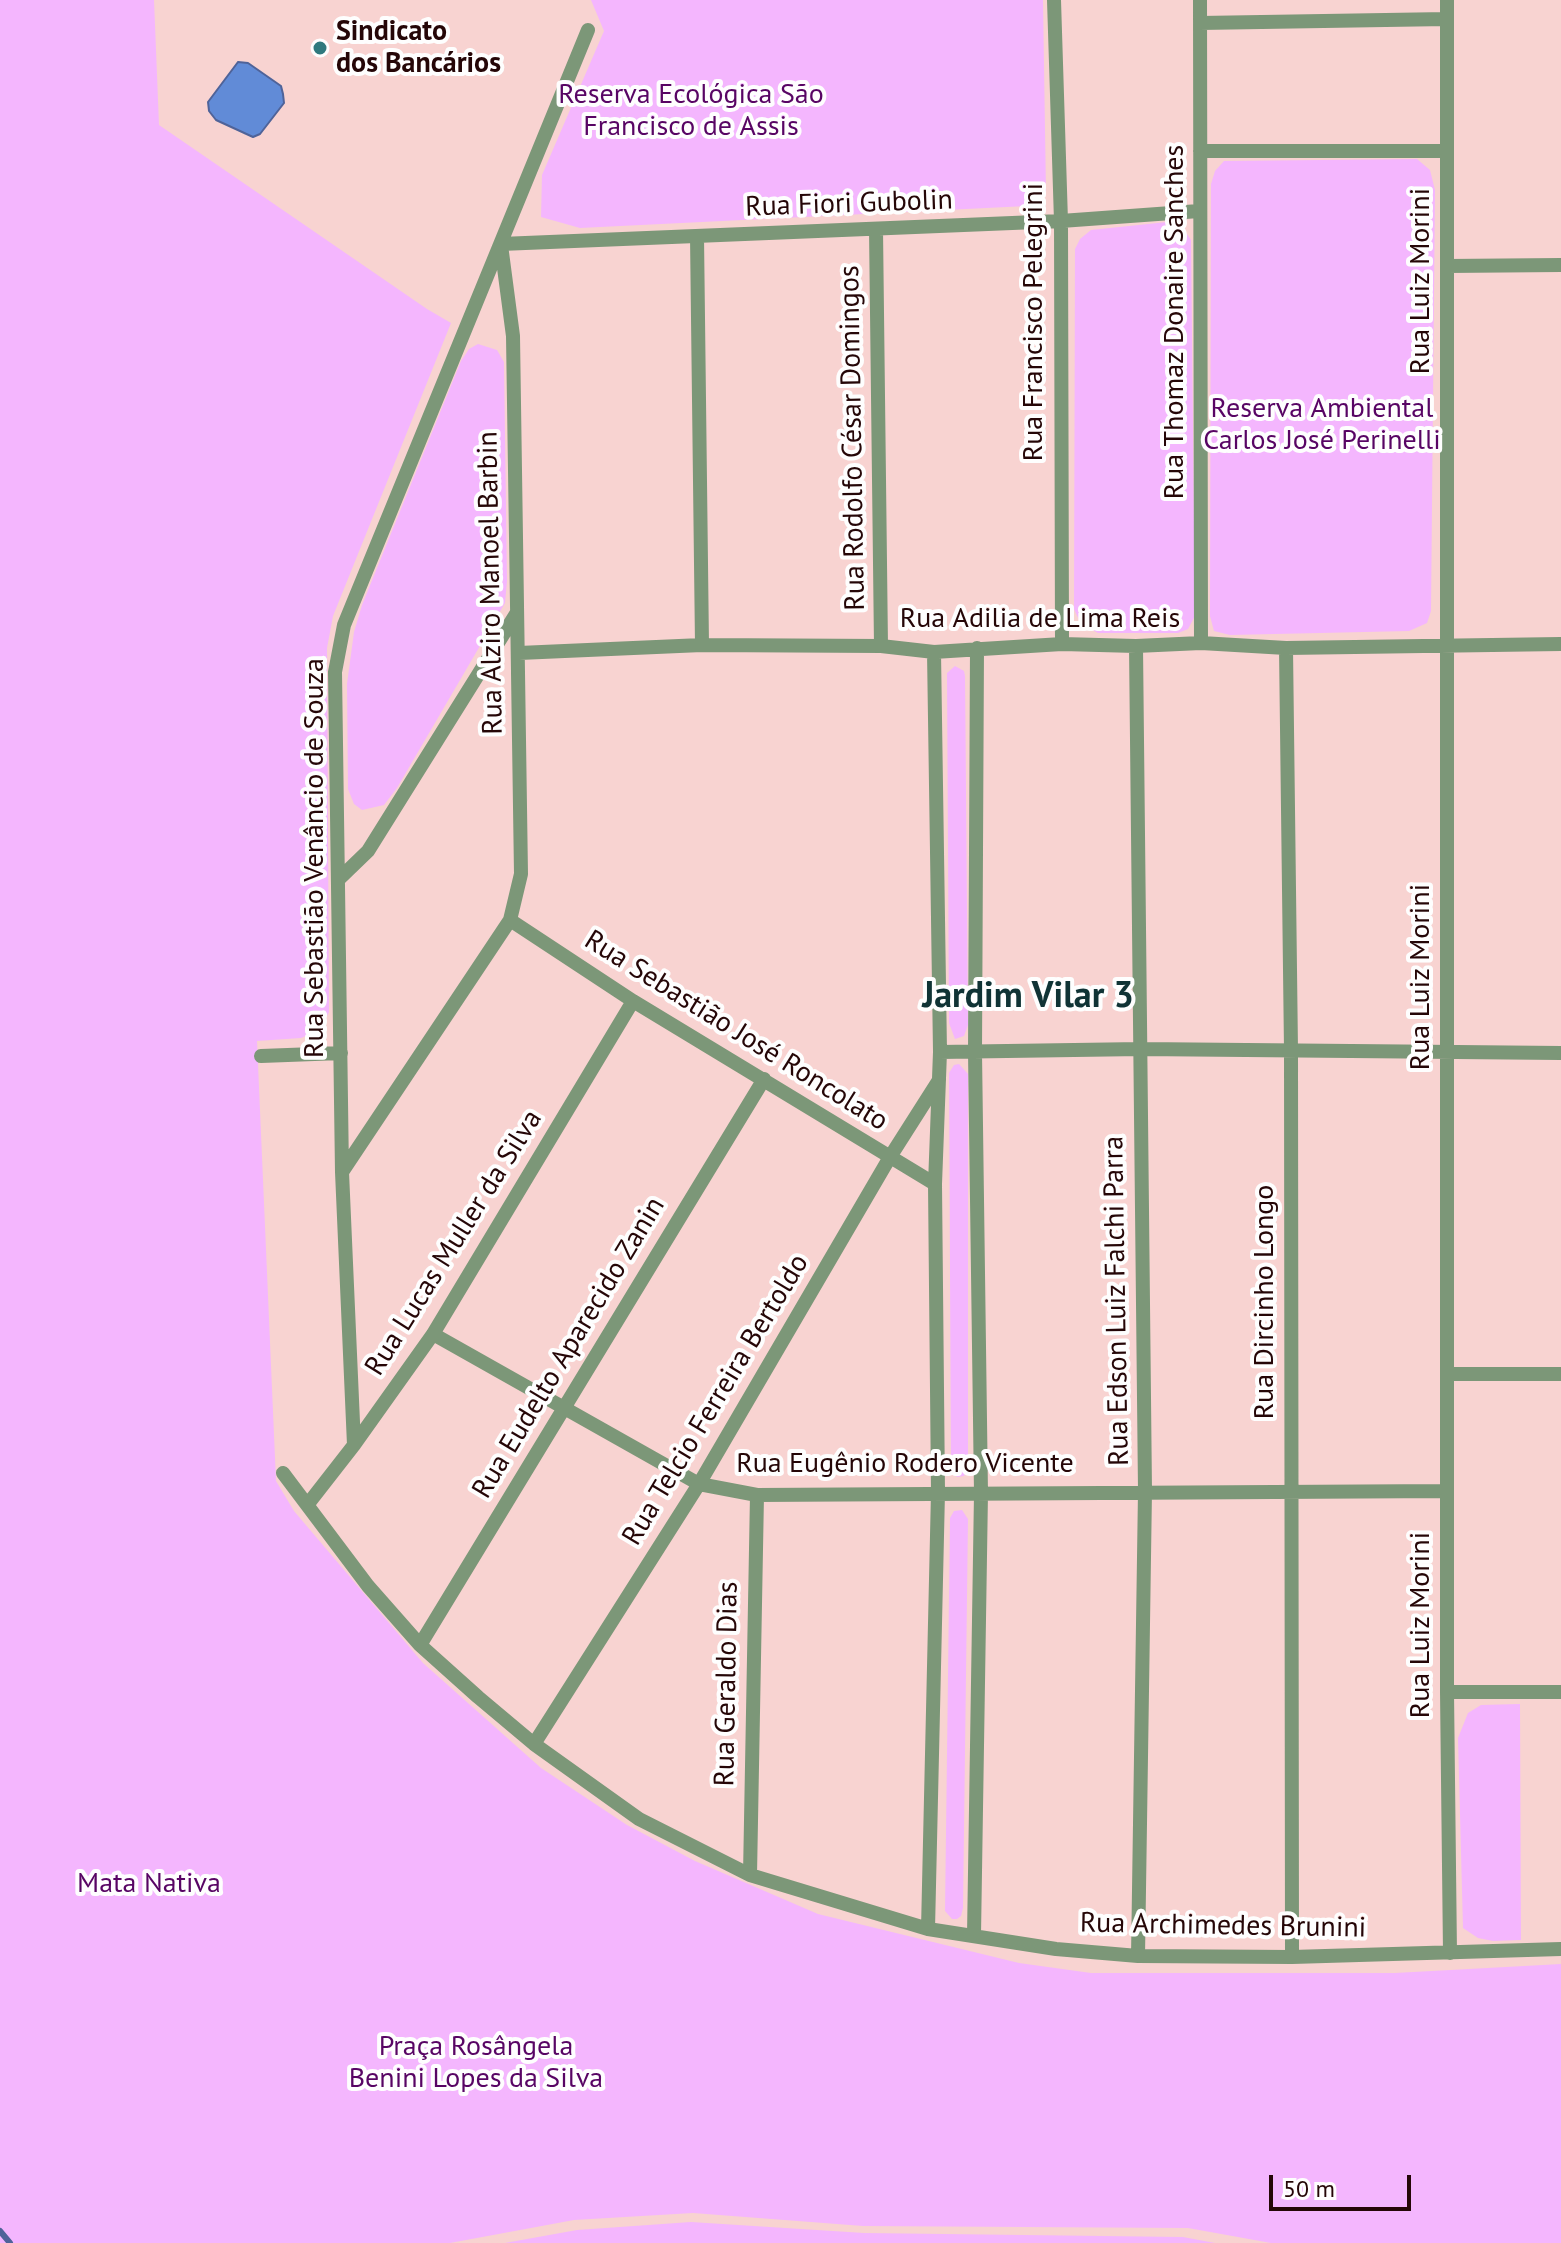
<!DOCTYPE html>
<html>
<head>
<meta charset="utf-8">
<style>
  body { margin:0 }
  #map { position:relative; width:1561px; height:2243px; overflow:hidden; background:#f8d3d1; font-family:"PT Sans",sans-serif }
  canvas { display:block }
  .scale { position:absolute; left:1269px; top:2175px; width:142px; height:36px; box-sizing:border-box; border:4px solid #250607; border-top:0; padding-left:10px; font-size:24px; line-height:28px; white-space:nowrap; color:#250607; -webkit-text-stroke:6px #fefefe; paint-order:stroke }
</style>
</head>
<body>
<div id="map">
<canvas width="1561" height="2243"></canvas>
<div class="scale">50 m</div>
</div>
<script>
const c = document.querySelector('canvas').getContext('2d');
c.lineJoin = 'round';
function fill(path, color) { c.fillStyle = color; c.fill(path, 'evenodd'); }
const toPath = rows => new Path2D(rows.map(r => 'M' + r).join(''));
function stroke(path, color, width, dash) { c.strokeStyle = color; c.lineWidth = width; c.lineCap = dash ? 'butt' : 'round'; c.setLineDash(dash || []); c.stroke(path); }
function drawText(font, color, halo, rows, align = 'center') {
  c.font = font + ' "PT Sans",sans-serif'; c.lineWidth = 8; c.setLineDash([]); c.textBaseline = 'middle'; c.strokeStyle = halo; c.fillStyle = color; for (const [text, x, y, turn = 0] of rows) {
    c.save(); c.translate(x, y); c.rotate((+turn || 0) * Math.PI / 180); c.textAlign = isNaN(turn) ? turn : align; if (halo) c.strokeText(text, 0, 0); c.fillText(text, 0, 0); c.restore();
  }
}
const green = toPath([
  [0,0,154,0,159,125,427,309,451,323,333,616,327,648,329,1012,320,1030,301,1038,257,1041,276,1481,294,1511,423,1663,541,1768,627,1825,695,1861,818,1914,1019,1963,1091,1973,1395,1973,1561,1964,1561,2243,1271,2243,1188,2228,863,2226,693,2213,574,2220,450,2243,0,2243],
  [591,0,1043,0,1046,194,1027,206,580,228,541,217,542,175,604,31],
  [1417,159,1430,170,1435,190,1431,611,1427,623,1409,631,1230,635,1214,631,1210,616,1211,184,1215,171,1224,161],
  [1167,222,1183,228,1191,240,1195,616,1188,629,1178,633,1098,633,1081,624,1074,609,1075,249,1080,239,1091,230],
  [478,344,497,350,504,362,507,581,505,603,397,788,384,805,362,810,354,804,348,789,347,684,354,632,362,605,461,361,469,349],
  [955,666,964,671,965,676,968,1025,964,1036,955,1039,949,1023,947,673],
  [959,1064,968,1074,968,1468,964,1476,957,1477,951,1469,949,1073,954,1065],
  [962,1510,968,1519,963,1908,961,1916,957,1919,952,1919,945,1911,950,1518,954,1511],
  [1520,1704,1521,1940,1493,1941,1478,1938,1463,1928,1458,1738,1468,1713,1481,1705],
  [691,2222,864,2233,1183,2237,1215,2243,505,2243,577,2230]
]);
const water = toPath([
  [238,62,248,63,281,86,283,94,284,103,260,134,253,137,216,120,209,111,208,102,238,62]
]);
const stream = toPath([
  [0,2231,10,2243]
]);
const street = toPath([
  [1054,0,1061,221,1062,644],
  [1200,0,1201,643],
  [1447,0,1447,1692,1450,1953],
  [1200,23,1447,19],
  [1200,151,1447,151],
  [876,229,881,646],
  [697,236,702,645],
  [501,244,1061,221,1199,211],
  [1447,266,1561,265],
  [1136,646,1145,1491,1138,1956],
  [1286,648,1291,1050,1292,1957],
  [519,653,702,645,881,646,934,652,1062,644,1136,646,1201,643,1286,648,1561,644],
  [339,879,368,851,516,614],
  [510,920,633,1001,935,1184],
  [940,1052,1141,1049,1561,1053],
  [261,1056,341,1053],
  [342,1172,510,920,521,874,513,336,501,245],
  [433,1334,699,1484,757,1495,1447,1491],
  [1447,1374,1561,1374],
  [354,1445,342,1172,335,672,344,625,588,30],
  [283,1473,368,1586,420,1645,478,1697,534,1744,639,1819,750,1875,928,1929,1056,1949,1138,1956,1292,1957,1561,1949],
  [308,1504,354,1445,433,1334,633,1001],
  [420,1645,764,1079],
  [1447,1692,1561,1692],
  [534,1744,699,1484,890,1157,939,1080],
  [750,1875,757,1495],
  [928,1929,938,1492,935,1184,940,1052,934,652],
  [974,1935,981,1493,975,1052,977,648]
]);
const markers = [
  [320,48,8,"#30797e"]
];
const poiNames = [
  ["Sindicato",336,32],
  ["dos Bancários",336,64]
];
const parkNames = [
  ["Reserva Ecológica São",691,95],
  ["Francisco de Assis",691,127],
  ["Reserva Ambiental",1322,409],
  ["Carlos José Perinelli",1322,441],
  ["Mata Nativa",149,1884],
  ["Praça Rosângela",476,2047],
  ["Benini Lopes da Silva",476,2079]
];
const streetNames = [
  ["Rua Fiori Gubolin",849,204,-2],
  ["Rua Luiz Morini",1421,281,-90],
  ["Rua Francisco Pelegrini",1034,322,-90],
  ["Rua Thomaz Donaire Sanches",1175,322,-90],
  ["Rua Rodolfo César Domingos",853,438,-91],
  ["Rua Alziro Manoel Barbin",491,583,-91],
  ["Rua Adilia de Lima Reis",1040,619],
  ["Rua Sebastião Venâncio de Souza",315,858,-90],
  ["Rua Luiz Morini",1421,977,-90],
  ["Rua Sebastião José Roncolato",736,1031,32],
  ["Rua Lucas Muller da Silva",454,1243,-58],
  ["Rua Edson Luiz Falchi Parra",1117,1301,-91],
  ["Rua Dircinho Longo",1265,1302,-90],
  ["Rua Eudelto Aparecido Zanin",569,1348,-59],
  ["Rua Telcio Ferreira Bertoldo",716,1400,-59],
  ["Rua Eugênio Rodero Vicente",905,1464],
  ["Rua Luiz Morini",1421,1625,-90],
  ["Rua Geraldo Dias",727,1684,-89],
  ["Rua Archimedes Brunini",1223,1926,1]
];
const districtNames = [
  ["Jardim Vilar 3",1028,997]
];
fill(green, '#f4b6fe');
fill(water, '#618bd7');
stroke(water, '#4f6399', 2);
stroke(stream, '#4f6399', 6);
stroke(street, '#7c9778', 14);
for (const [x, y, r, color] of markers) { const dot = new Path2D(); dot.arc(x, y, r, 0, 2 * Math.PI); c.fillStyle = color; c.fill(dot); stroke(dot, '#fefefe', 3); }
drawText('bold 28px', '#250607', '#fefefe', poiNames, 'left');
drawText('28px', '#580564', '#fefefe', parkNames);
drawText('28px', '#250607', '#fefefe', streetNames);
drawText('bold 36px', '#103335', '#fefefe', districtNames);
</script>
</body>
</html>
